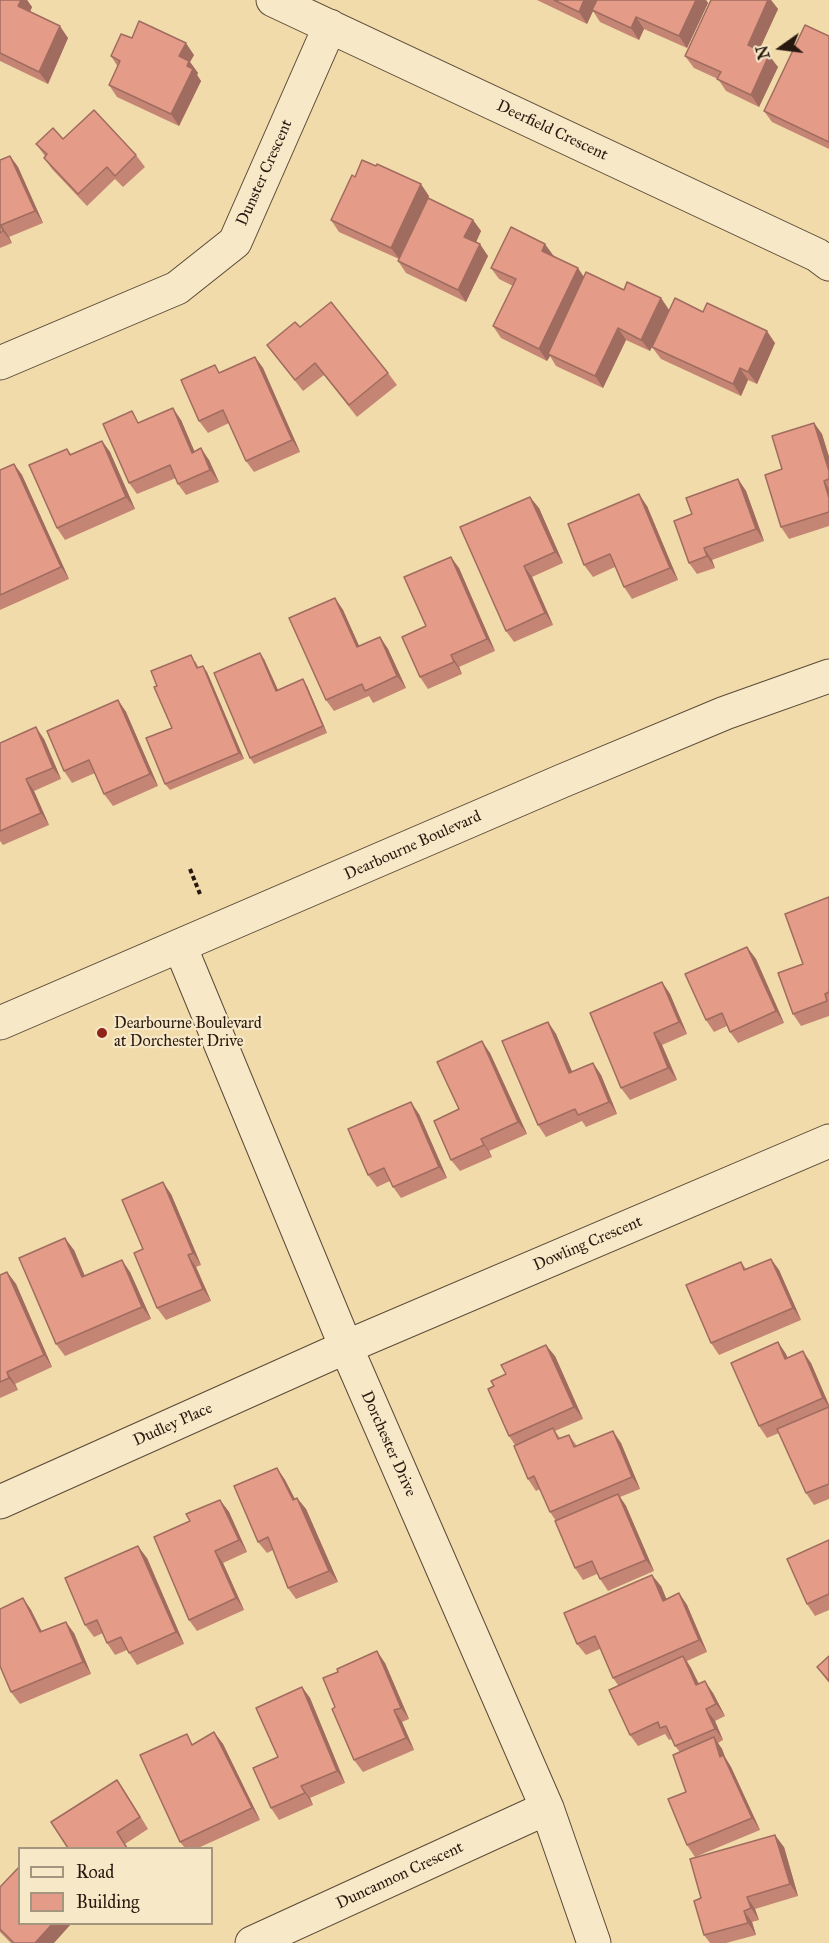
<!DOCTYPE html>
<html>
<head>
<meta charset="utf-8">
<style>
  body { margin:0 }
  #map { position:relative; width:829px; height:1943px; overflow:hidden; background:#f2dbaa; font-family:"IM FELL Great Primer",serif }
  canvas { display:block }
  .legend { position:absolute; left:18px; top:1847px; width:195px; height:78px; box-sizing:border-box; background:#f7e8c8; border:2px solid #a4957e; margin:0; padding:8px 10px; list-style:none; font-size:18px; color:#281910 }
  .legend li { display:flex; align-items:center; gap:12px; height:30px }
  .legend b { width:30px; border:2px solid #a4957e }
  .north { position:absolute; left:751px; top:18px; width:60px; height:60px; -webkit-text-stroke:4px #f7e8c8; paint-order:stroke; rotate:256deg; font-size:16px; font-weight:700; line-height:24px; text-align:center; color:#281910 }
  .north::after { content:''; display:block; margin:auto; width:21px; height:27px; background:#281910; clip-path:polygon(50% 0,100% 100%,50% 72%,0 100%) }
</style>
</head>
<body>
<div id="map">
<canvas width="829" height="1943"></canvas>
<ul class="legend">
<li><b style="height:8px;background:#f7e8c8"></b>Road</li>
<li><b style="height:16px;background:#e49b88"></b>Building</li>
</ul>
<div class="north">N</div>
</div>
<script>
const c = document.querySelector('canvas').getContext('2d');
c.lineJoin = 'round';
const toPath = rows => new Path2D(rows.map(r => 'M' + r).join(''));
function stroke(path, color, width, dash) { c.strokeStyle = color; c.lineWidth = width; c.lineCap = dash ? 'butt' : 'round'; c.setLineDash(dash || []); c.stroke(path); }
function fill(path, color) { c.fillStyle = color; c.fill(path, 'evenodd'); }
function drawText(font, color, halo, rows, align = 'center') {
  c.font = font + ' "IM FELL Great Primer",serif'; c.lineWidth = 4.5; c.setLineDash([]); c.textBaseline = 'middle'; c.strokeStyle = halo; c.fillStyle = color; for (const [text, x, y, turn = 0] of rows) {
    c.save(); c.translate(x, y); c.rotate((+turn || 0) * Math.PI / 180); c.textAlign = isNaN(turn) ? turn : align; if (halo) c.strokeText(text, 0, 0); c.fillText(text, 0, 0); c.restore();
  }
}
const path = toPath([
  [190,869,200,894]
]);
const minor = toPath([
  [273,0,817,255,829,264],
  [0,363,177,288,235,242,330,26],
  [180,946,346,1347,547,1808,594,1943],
  [0,1023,562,781,725,713,829,676],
  [0,1502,346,1347,829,1141],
  [252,1943,547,1808]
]);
const wall = toPath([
  [0,0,27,0,32,7,30,12,68,38,48,84,0,61],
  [537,0,706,0,708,3,687,48,644,29,639,40,600,22,593,11,587,24],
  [711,0,771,0,778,9,759,50,778,67,759,107,726,91,718,79,694,68,685,56],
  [829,36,829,149,772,122,764,111],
  [132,38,194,55,190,62,198,73,197,75,201,81,179,126,117,97,109,85,118,67,111,56],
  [63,139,136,155,145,167,123,187,115,179,87,206,52,169,44,158,45,156,36,144],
  [10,156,18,167,43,223,9,237,12,243,0,248,0,160],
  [355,177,429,196,425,205,473,220,481,231,476,242,488,256,466,302,406,273,398,261,399,259,339,232,331,220],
  [553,255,584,277,624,290,661,298,669,310,650,351,626,340,603,388,556,366,550,356,547,361,501,338,493,326,513,286,499,279,491,268],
  [703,312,775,343,757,384,748,380,741,396,661,359,652,347],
  [300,327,388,373,397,385,357,417,324,375,303,391,267,345],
  [255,357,263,368,300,452,254,472,246,461,229,423,208,433,199,421,220,372],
  [181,420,194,451,209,460,219,482,186,495,178,484,176,478,137,494,129,483,140,422],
  [814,423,822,434,829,457,829,526,789,539,781,527,782,469],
  [102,441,110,452,135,509,65,540,57,528,67,449,71,454],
  [14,464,22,475,69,579,0,610,0,470],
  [738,479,746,491,764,541,712,560,715,568,697,574,689,563,692,514],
  [647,506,678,580,632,599,624,587,615,567,593,577,584,565],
  [539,508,563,563,532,577,553,625,514,642,506,631],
  [459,568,495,651,459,667,462,674,428,689,420,677,426,626],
  [335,598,343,610,359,646,380,637,388,649,406,688,373,703,369,696,334,711,326,700],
  [264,659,278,690,307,686,327,733,254,764,250,758],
  [195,661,199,668,207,672,244,759,170,790,165,784,172,728,157,686],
  [118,700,126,712,158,786,113,806,104,794,95,773,72,783,64,771],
  [44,739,61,779,34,791,49,825,3,845,0,841,0,743],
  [829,897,829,1016,801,1026,793,1014,803,964],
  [747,947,756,959,784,1023,738,1043,730,1032,727,1026,714,1032,706,1020],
  [662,982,670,994,687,1034,662,1045,677,1080,630,1100,621,1088],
  [548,1022,556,1034,572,1072,593,1063,601,1075,617,1114,586,1127,582,1121,546,1137,538,1125],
  [490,1053,527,1134,489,1151,492,1157,460,1171,451,1160,459,1109],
  [419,1114,447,1178,401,1198,393,1187,390,1181,377,1187,368,1175],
  [171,1194,201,1265,196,1267,211,1301,166,1320,157,1308,143,1249],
  [74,1250,85,1276,130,1272,151,1319,65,1356,56,1344],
  [771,1259,779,1270,801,1320,719,1355,711,1343,741,1262,746,1269],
  [7,1272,16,1284,52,1367,15,1384,18,1390,0,1398,0,1275],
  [778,1342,788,1358,811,1363,829,1405,829,1499,814,1505,806,1493,779,1433,767,1438,759,1426],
  [555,1356,583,1419,555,1431,560,1438,569,1435,577,1446,621,1443,640,1489,620,1497,626,1506,654,1571,608,1591,600,1579,597,1574,583,1580,575,1568,556,1521,550,1512,540,1489,536,1491,528,1479,515,1445,509,1436,494,1386],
  [277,1468,285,1480,295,1499,297,1498,306,1509,338,1582,296,1599,288,1588,273,1550,267,1553,258,1542],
  [220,1500,229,1512,247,1552,223,1563,244,1610,197,1631,189,1620,190,1521],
  [829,1540,829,1610,815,1616,807,1604],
  [147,1558,184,1644,137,1665,127,1650,115,1655,107,1643,103,1633,94,1637,85,1625],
  [661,1586,666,1599,679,1593,687,1605,707,1652,687,1661,691,1668,699,1684,713,1693,725,1716,715,1721,723,1740,718,1743,722,1749,725,1757,731,1767,760,1830,695,1857,687,1845,686,1792,680,1752,675,1746,672,1739,669,1740,665,1734,638,1746,630,1735,618,1685,613,1678,600,1649,586,1655,577,1644],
  [23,1598,31,1610,42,1632,74,1633,91,1674,20,1704,11,1692],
  [829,1656,829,1683,817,1667],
  [385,1663,409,1719,402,1722,414,1750,363,1772,354,1760,335,1707],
  [302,1687,310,1698,345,1783,310,1798,313,1805,279,1820,271,1808,278,1757],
  [214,1732,223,1744,260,1820,198,1848,185,1848,180,1842,194,1744],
  [117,1780,148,1829,125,1844,68,1848],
  [784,1847,798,1896,755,1909,759,1920,752,1922,756,1935,726,1943,710,1943,704,1935,701,1898],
  [0,1887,54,1943,11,1943,0,1932]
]);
const shadedWall = toPath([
  [21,0,27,0,32,7,27,18,18,6],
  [584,0,598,0,587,24,579,12],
  [696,0,706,0,708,3,687,48,679,36],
  [768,0,771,0,778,9,756,57,748,45],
  [636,17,644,29,639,40,631,28],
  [60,26,68,38,48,84,39,72],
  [186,43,194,55,190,62,198,73,197,75,201,81,179,126,171,114,179,56],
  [769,55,778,67,759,107,751,95],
  [10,156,18,167,43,223,35,211],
  [421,184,429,196,400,260,391,248],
  [473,220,481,231,473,249,464,237],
  [1,225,9,237,12,243,3,231],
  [480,244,488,256,466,302,458,290],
  [545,244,553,255,550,262,542,251],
  [578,268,586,280,548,354,550,356,547,361,539,349],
  [661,298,669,310,650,351,641,340],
  [618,328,626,340,603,388,595,376],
  [767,331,775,343,757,384,748,372],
  [255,357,263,368,300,452,292,440],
  [740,368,748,380,741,396,733,384],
  [173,408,181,420,200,464,192,453],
  [814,423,822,434,829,457,829,471],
  [102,441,110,452,135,509,126,497],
  [201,448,209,460,219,482,210,470],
  [14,464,22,475,69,579,61,567],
  [738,479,746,491,764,541,756,529],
  [824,481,829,489,829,498],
  [639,494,647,506,678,580,670,568],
  [530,497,539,508,563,563,555,552],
  [704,548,712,560,715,568,707,556],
  [451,557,459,568,495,651,487,639],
  [524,566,532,577,553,625,545,613],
  [335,598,343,610,365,659,357,647],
  [380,637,388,649,406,688,397,676],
  [260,653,264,659,281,697,276,691],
  [451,655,459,667,462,674,454,662],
  [203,666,207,672,244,759,239,753],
  [303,679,307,686,327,733,323,726],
  [118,700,126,712,158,786,150,774],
  [36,727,44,739,61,779,53,768],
  [26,779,34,791,49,825,41,813],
  [747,947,756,959,784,1023,776,1011],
  [662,982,670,994,687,1034,679,1022],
  [548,1022,556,1034,578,1085,569,1073],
  [654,1033,662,1045,677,1080,668,1068],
  [482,1041,490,1053,527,1134,518,1122],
  [593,1063,601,1075,617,1114,609,1102],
  [411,1102,419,1114,447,1178,439,1167],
  [481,1139,489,1151,492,1157,484,1145],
  [163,1182,171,1194,201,1265,193,1253],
  [65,1238,74,1250,90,1289,82,1277],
  [188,1255,196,1267,211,1301,203,1289],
  [771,1259,779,1270,801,1320,793,1308],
  [122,1260,130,1272,151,1319,142,1307],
  [7,1272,16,1284,52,1367,44,1355],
  [778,1342,786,1354,793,1371,785,1359],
  [546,1345,555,1356,583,1419,574,1407],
  [803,1351,811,1363,829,1405,829,1407,823,1398],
  [7,1372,15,1384,18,1390,9,1378],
  [613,1431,621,1443,640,1489,632,1477],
  [277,1468,285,1480,301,1511,293,1500],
  [618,1494,626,1506,654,1571,646,1560],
  [297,1498,306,1509,338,1582,329,1571],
  [220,1500,229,1512,247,1552,239,1540],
  [138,1546,147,1558,184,1644,176,1632],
  [215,1551,223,1563,244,1610,236,1598],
  [652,1575,661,1586,672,1612,663,1601],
  [679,1593,687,1605,707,1652,699,1640],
  [23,1598,31,1610,48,1644,40,1632],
  [66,1622,74,1633,91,1674,83,1662],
  [377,1651,385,1663,409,1719,401,1708],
  [683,1656,691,1668,705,1697,696,1685],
  [705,1681,713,1693,725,1716,716,1704],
  [302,1687,310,1698,345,1783,337,1771],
  [706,1709,715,1721,723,1740,715,1729],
  [394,1710,402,1722,414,1750,406,1738],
  [214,1732,223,1744,260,1820,252,1808],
  [714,1737,722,1749,725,1757,731,1767,760,1830,752,1818,720,1757],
  [117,1780,125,1792,148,1829,140,1817],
  [301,1786,310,1798,313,1805,305,1793],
  [775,1835,784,1847,798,1896,790,1884],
  [747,1897,755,1909,759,1920,751,1908],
  [744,1911,752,1922,756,1935,748,1923],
  [53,1923,72,1923,54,1943,35,1943]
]);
const building = toPath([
  [0,0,21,0,18,6,60,26,39,72,0,53,0,0],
  [554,0,584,0,579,12,554,0],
  [597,0,696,0,679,36,636,17,631,28,592,10,597,0],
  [711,0,768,0,748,45,769,55,751,95,717,79,721,72,685,56,711,0],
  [139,21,186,43,179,56,189,61,187,66,193,69,171,114,109,85,120,61,111,56,121,34,132,38,139,21],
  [805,25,829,36,829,142,764,111,805,25],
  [94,110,136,155,115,176,107,167,78,194,44,158,47,154,36,144,53,128,63,139,94,110],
  [10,156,35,211,1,225,3,231,0,233,0,160,10,156],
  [362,160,376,166,377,164,421,184,391,248,331,220,352,175,355,177,362,160],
  [428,198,473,220,464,237,480,244,458,290,398,261,428,198],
  [511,227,545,244,542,251,578,268,539,349,493,326,516,279,491,268,511,227],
  [586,272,624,290,627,282,661,298,641,340,618,328,595,376,548,354,586,272],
  [675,298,703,312,707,303,767,331,748,372,740,368,733,384,652,347,675,298],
  [331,302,388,373,349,405,315,363,295,380,267,345,295,322,300,327,331,302],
  [255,357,292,440,246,461,223,410,199,421,181,380,215,365,219,373,255,357],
  [173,408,192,453,201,448,210,470,178,484,170,465,129,483,103,424,132,411,138,423,173,408],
  [814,423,829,471,829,479,824,481,829,498,829,512,781,527,765,475,782,469,772,436,814,423],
  [102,441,126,497,57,528,29,465,67,449,70,455,102,441],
  [14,464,61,567,0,595,0,470,14,464],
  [738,479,756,529,704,548,707,556,689,563,674,521,692,514,686,498,738,479],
  [639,494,670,568,624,587,610,554,584,565,568,524,639,494],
  [530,497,555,552,524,566,545,613,506,631,460,527,530,497],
  [451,557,487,639,451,655,454,662,420,677,402,637,426,626,404,577,451,557],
  [335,598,357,647,380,637,397,676,365,691,362,684,326,700,289,618,335,598],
  [260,653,276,691,303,679,323,726,250,758,214,673,260,653],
  [191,655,197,668,203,666,239,753,165,784,146,738,172,728,154,687,157,686,151,671,191,655],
  [118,700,150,774,104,794,89,760,64,771,47,731,118,700],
  [36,727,53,768,26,779,41,813,0,831,0,743,36,727],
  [829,897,829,992,825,994,827,1001,793,1014,778,973,803,964,785,914,829,897],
  [747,947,776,1011,730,1032,722,1013,706,1020,685,974,747,947],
  [662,982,679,1022,654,1033,668,1068,621,1088,590,1013,662,982],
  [548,1022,569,1073,593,1063,609,1102,578,1115,575,1109,538,1125,502,1041,548,1022],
  [482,1041,518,1122,481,1139,484,1145,451,1160,434,1121,459,1109,437,1062,482,1041],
  [411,1102,439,1167,393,1187,384,1168,368,1175,348,1129,411,1102],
  [163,1182,193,1253,188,1255,203,1289,157,1308,134,1253,143,1249,122,1200,163,1182],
  [65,1238,82,1277,122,1260,142,1307,56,1344,19,1258,65,1238],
  [771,1259,793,1308,711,1343,686,1285,741,1262,744,1270,771,1259],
  [7,1272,44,1355,7,1372,9,1378,0,1382,0,1275,7,1272],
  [778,1342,785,1359,803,1351,823,1398,759,1426,731,1363,778,1342],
  [546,1345,574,1407,509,1436,488,1389,494,1386,491,1381,506,1374,501,1365,546,1345],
  [829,1407,829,1484,806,1493,777,1429,829,1407],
  [553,1428,558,1439,569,1435,574,1447,613,1431,632,1477,550,1512,534,1476,528,1479,514,1446,553,1428],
  [277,1468,293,1500,297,1498,329,1571,288,1588,268,1537,258,1542,234,1486,277,1468],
  [618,1494,646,1560,600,1579,592,1561,575,1568,555,1521,618,1494],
  [220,1500,239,1540,215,1551,236,1598,189,1620,154,1537,190,1521,186,1514,220,1500],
  [829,1540,829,1594,807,1604,787,1559,829,1540],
  [138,1546,176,1632,129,1653,121,1637,107,1643,97,1620,85,1625,65,1578,138,1546],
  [652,1575,663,1601,679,1593,699,1640,613,1678,595,1636,577,1644,564,1613,652,1575],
  [23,1598,40,1632,66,1622,83,1662,11,1692,0,1666,0,1609,23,1598],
  [377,1651,401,1708,394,1710,406,1738,354,1760,332,1709,335,1707,323,1678,338,1672,337,1669,377,1651],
  [683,1656,696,1685,705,1681,716,1704,706,1709,715,1729,675,1746,666,1726,660,1728,658,1722,630,1735,609,1690,683,1656],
  [829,1656,829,1681,817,1667,829,1656],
  [302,1687,337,1771,301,1786,305,1793,271,1808,253,1768,278,1757,256,1708,302,1687],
  [214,1732,252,1808,180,1842,140,1755,187,1734,192,1745,214,1732],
  [714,1737,720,1757,723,1755,752,1818,687,1845,668,1799,686,1792,673,1755,714,1737],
  [117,1780,140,1817,117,1832,127,1848,68,1848,51,1822,117,1780],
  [775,1835,790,1884,747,1897,751,1908,744,1911,748,1923,704,1935,694,1901,701,1898,690,1859,775,1835],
  [20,1866,20,1923,53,1923,35,1943,14,1943,0,1929,0,1887,20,1866]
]);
const markers = [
  [102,1033,6,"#8f2418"]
];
const streetNames = [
  ["Deerfield Crescent",552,131,25],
  ["Dunster Crescent",265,173,-66],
  ["Dearbourne Boulevard",413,846,-24],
  ["Dowling Crescent",588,1244,-23],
  ["Dudley Place",173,1425,-24],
  ["Dorchester Drive",388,1444,66],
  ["Duncannon Crescent",400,1876,-25]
];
const poiNames = [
  ["Dearbourne Boulevard",114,1024],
  ["at Dorchester Drive",114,1042]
];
stroke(minor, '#5a4a36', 35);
stroke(path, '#281910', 4, [4.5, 3]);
stroke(minor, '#f7e8c8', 33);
fill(wall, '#c48575');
fill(shadedWall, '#a06c5f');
fill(building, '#e49b88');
stroke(building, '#a06c5f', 1.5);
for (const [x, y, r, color] of markers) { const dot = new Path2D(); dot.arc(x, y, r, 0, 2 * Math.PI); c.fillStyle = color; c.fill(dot); stroke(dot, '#f7e8c8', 2); }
drawText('16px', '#281910', '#f7e8c8', streetNames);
drawText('16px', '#281910', '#f7e8c8', poiNames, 'left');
</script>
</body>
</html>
